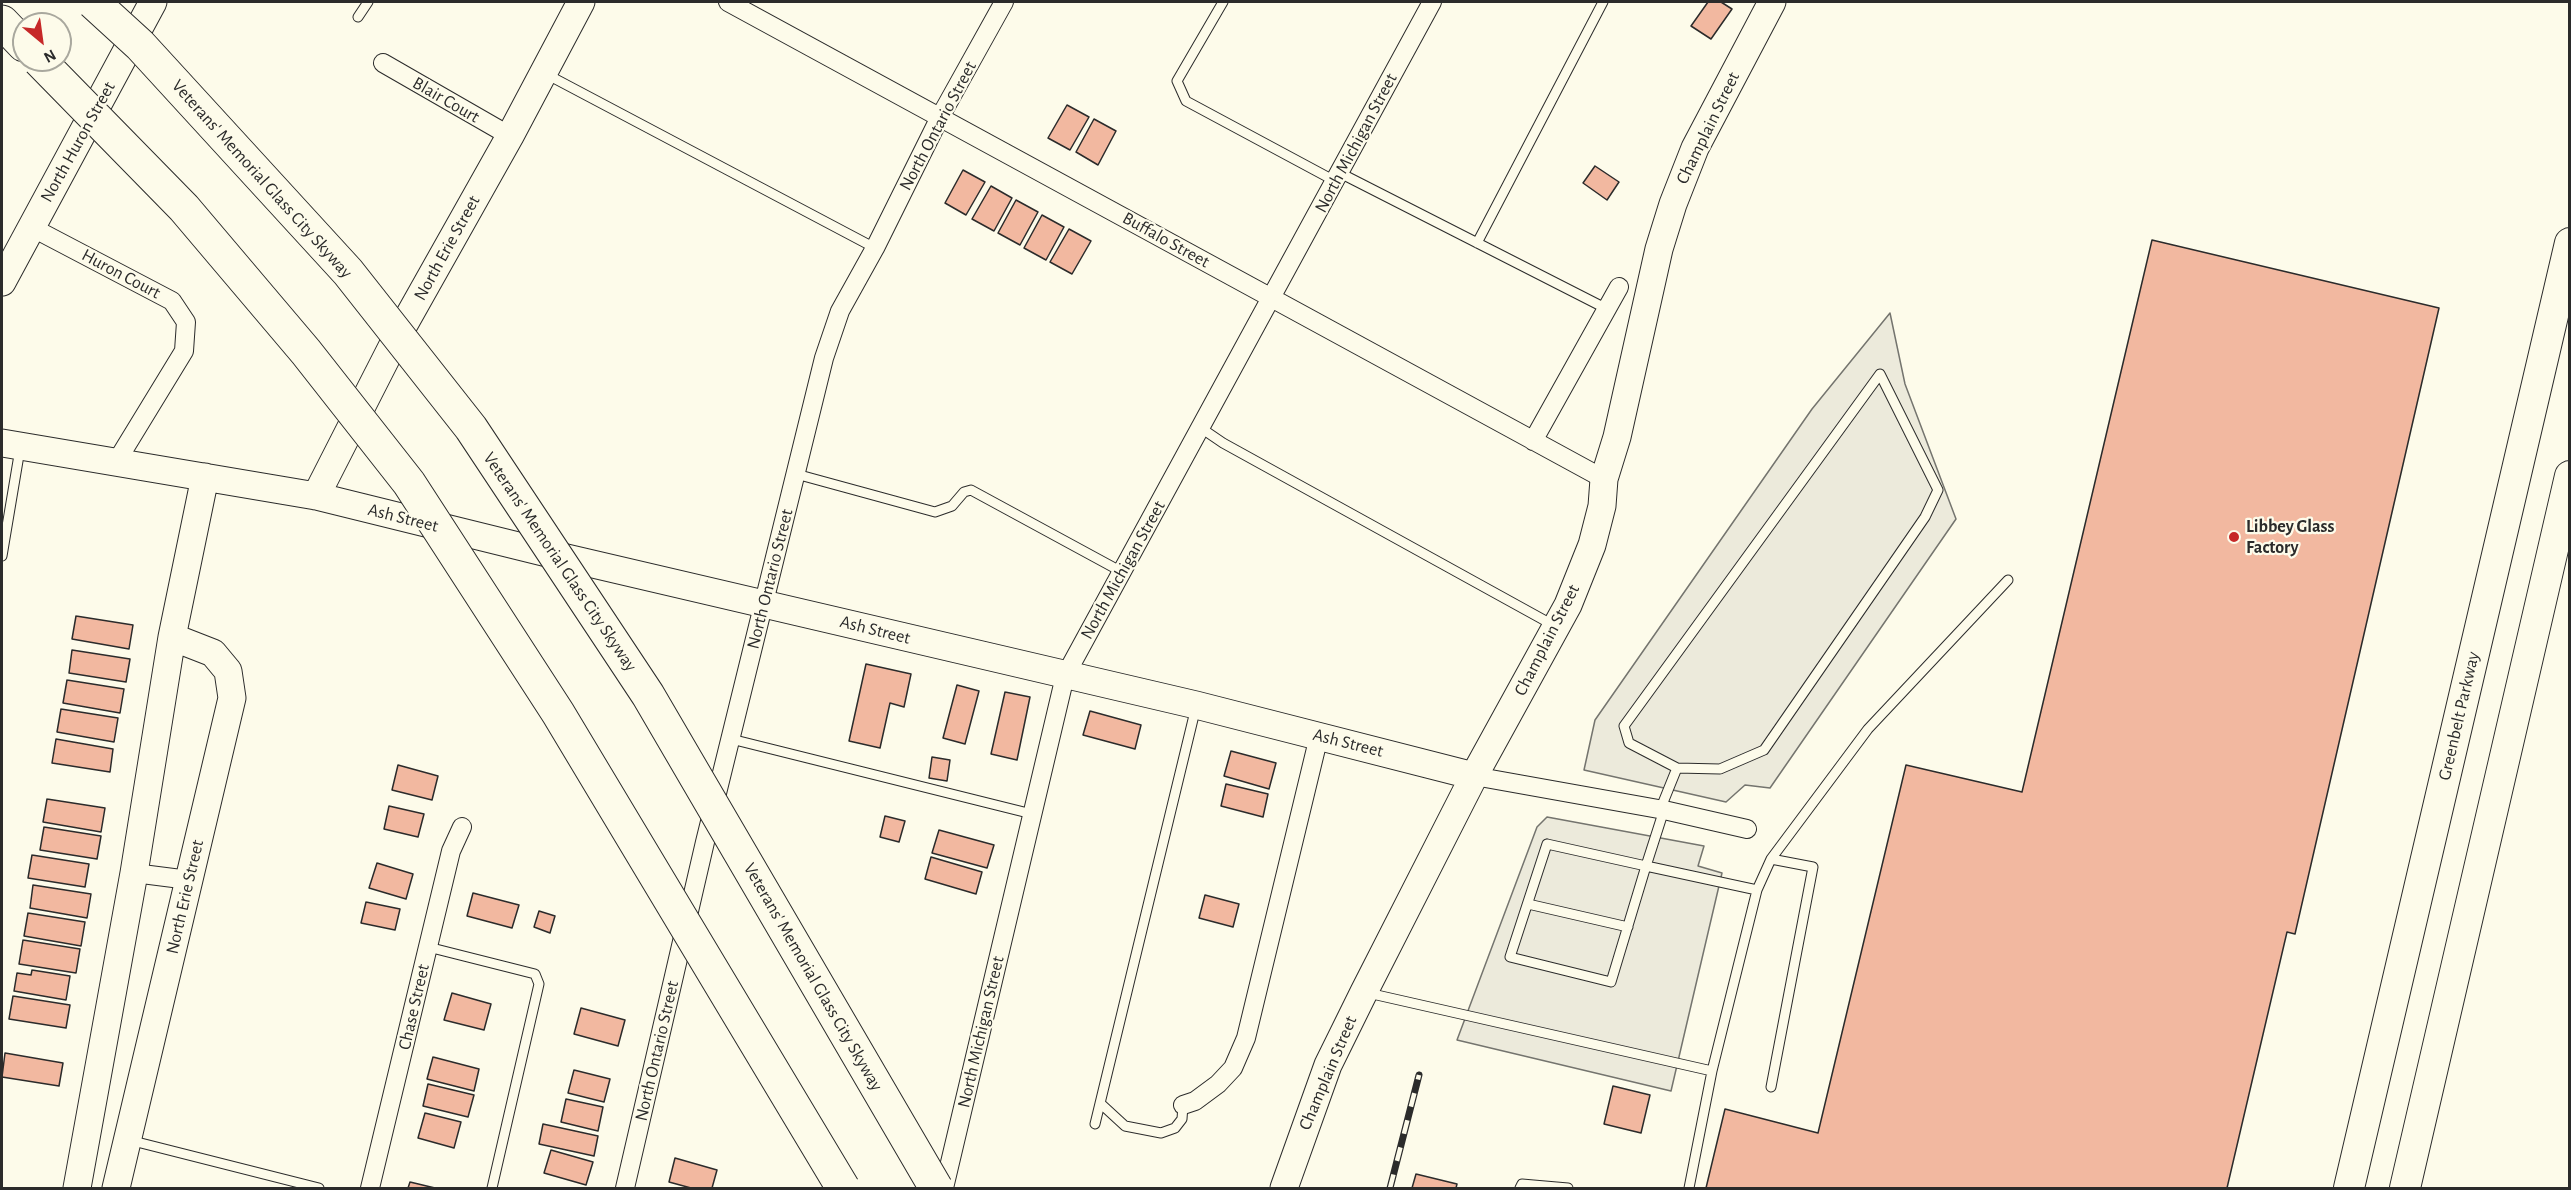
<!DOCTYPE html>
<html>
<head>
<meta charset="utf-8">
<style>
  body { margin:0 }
  #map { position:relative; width:2571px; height:1190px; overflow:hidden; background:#fdfbea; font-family:"Alegreya Sans",sans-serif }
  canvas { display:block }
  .frame { position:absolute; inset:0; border:3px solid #2b2b2b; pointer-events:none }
  .north { position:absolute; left:12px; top:12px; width:60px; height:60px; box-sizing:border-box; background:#fdfbea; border:2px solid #a9a89e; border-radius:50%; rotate:151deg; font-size:16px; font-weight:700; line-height:24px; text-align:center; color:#2b2b2b }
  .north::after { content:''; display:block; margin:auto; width:21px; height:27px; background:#c62828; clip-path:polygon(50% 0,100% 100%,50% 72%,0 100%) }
</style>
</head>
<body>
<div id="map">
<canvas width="2571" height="1190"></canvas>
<div class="frame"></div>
<div class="north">N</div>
</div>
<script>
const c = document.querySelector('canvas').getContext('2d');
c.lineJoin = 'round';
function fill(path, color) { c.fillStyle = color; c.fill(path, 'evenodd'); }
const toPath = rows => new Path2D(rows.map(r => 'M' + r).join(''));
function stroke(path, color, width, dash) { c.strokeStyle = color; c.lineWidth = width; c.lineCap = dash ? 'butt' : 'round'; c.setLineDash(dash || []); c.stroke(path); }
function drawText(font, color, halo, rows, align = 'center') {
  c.font = font + ' "Alegreya Sans",sans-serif'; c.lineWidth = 4.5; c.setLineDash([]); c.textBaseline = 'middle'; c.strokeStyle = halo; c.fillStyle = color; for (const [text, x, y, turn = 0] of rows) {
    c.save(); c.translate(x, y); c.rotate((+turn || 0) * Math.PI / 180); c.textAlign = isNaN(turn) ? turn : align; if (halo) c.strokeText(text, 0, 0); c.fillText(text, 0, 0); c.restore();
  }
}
const parking = toPath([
  [1890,313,1905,384,1956,519,1770,788,1745,785,1726,802,1584,770,1595,720,1812,409,1890,313],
  [1547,817,1704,846,1698,866,1722,873,1671,1091,1457,1040,1537,827,1547,817]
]);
const building = toPath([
  [1708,2,1721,2,1732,9,1711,39,1691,26,1708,2],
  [1067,105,1089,117,1070,150,1048,138,1067,105],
  [1094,119,1116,131,1098,165,1076,152,1094,119],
  [1595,166,1619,182,1607,200,1583,183,1595,166],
  [963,170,985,182,966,215,945,203,963,170],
  [991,186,1012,198,994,231,972,219,991,186],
  [1016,200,1038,212,1020,245,998,233,1016,200],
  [1042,215,1064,227,1046,260,1024,248,1042,215],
  [1069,229,1091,241,1072,274,1050,262,1069,229],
  [2152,240,2439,308,2295,934,2287,932,2227,1188,1706,1188,1725,1109,1818,1133,1906,765,2022,792,2152,240],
  [76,616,133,625,129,649,72,639,76,616],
  [72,650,130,659,126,682,69,673,72,650],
  [866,664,911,674,904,707,890,703,880,748,849,741,866,664],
  [67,680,124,689,120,713,63,703,67,680],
  [957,685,979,691,965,744,943,738,957,685],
  [1005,692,1030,697,1017,760,991,754,1005,692],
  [61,709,118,718,114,742,57,732,61,709],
  [1090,711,1141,725,1135,749,1083,735,1090,711],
  [56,739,113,749,110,772,52,763,56,739],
  [1231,751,1276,763,1269,789,1224,776,1231,751],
  [932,757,950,760,947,781,929,778,932,757],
  [398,765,438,776,432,800,392,790,398,765],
  [1226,784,1268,794,1263,817,1221,806,1226,784],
  [47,799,105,808,101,832,43,822,47,799],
  [389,806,424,814,418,837,384,829,389,806],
  [885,816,905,821,899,842,880,837,885,816],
  [44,827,101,836,97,859,40,850,44,827],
  [939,830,994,845,987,868,932,853,939,830],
  [32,855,89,864,85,887,28,878,32,855],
  [931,857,982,872,976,894,925,879,931,857],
  [377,863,413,874,406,899,369,888,377,863],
  [33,885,91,894,87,918,30,908,33,885],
  [473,893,519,905,512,928,467,916,473,893],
  [1205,895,1239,904,1233,927,1199,918,1205,895],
  [366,902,400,909,395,930,361,923,366,902],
  [539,911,555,916,550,933,534,927,539,911],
  [28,913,85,922,81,946,24,936,28,913],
  [23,940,80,949,76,973,19,964,23,940],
  [32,970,70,976,66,1000,14,991,17,973,31,975,32,970],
  [452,993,491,1004,484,1030,444,1020,452,993],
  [13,996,70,1005,66,1028,9,1019,13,996],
  [581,1008,625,1020,618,1046,574,1034,581,1008],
  [5,1053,63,1063,59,1086,2,1077,5,1053],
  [433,1057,479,1069,474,1091,427,1079,433,1057],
  [574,1070,610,1079,604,1102,568,1093,574,1070],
  [428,1084,474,1095,468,1117,423,1106,428,1084],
  [1613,1086,1650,1095,1641,1133,1604,1124,1613,1086],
  [566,1099,603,1107,598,1131,561,1122,566,1099],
  [425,1113,461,1122,454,1148,418,1138,425,1113],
  [543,1124,598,1136,594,1156,539,1144,543,1124],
  [551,1150,593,1162,586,1185,544,1173,551,1150],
  [675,1158,717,1170,712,1188,691,1188,669,1182,675,1158],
  [1416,1174,1457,1184,1456,1188,1412,1188,1416,1174],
  [410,1182,435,1188,408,1188,410,1182]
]);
const lane = toPath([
  [1223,2,1177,81,1186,101,1335,181],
  [358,17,368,2],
  [546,74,875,248],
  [1340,173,1607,309],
  [1477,243,1603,2],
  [1201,428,1223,443,1553,625],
  [796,474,935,512,952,506,964,492,971,490,1122,572],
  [2,556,20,449],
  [731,739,1032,814],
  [1660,810,1677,768,1720,769,1764,750,1925,517,1938,490,1880,374,1624,726,1629,743,1677,768],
  [1547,844,1646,866,1611,982,1510,957,1547,844],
  [1757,890,1771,859,1868,729,2008,580],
  [1528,904,1628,927],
  [428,947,535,974,539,984,492,1188],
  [1368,993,1712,1071,1757,890,1646,866,1664,810],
  [1771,1087,1813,867,1771,859],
  [1100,1103,1125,1126,1161,1133,1175,1128,1182,1119,1183,1105],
  [1095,1124,1196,707],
  [129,1140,319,1188],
  [1520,1188,1522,1184,1568,1188],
  [1689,1188,1712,1071]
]);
const street = toPath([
  [728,2,1604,479],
  [383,63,510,136],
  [31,227,172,301,186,322,184,351,115,464],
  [1533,441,1619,287],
  [1474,776,1664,810,1747,829],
  [134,873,189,880],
  [1183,1105,1195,1101,1218,1084,1233,1068,1246,1038,1319,736],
  [370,1188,451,851,462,827],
  [625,1188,705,842,824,358,840,311,875,248,940,117,1004,2],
  [944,1188,1065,676,1432,2]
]);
const secondary = toPath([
  [2,282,153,2],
  [2,443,316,496,567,558,1196,705,1474,776],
  [316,496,397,337,510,136,581,2],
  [77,1188,134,873,172,637,205,477],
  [116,1188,232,698,228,671,213,653,172,637],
  [1284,1188,1328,1065,1364,992,1474,776,1568,605,1592,545,1602,506,1604,479,1617,437,1659,249,1673,204,1695,148,1772,2]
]);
const primary = toPath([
  [2349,1188,2570,243],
  [2405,1188,2570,476]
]);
const highway = toPath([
  [2,22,24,45]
]);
const rail = toPath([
  [1390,1188,1419,1075]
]);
const highwayBridge = toPath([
  [93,2,140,45,348,272,471,428,648,695,936,1188],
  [39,60,184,208,306,352,409,483,558,713,843,1188]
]);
const markers = [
  [2234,537,6,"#c62828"]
];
const streetNames = [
  ["Blair Court",446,100,30],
  ["North Ontario Street",938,126,-62],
  ["Champlain Street",1708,128,-64],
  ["North Huron Street",78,142,-61],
  ["North Michigan Street",1356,143,-62],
  ["Veterans' Memorial Glass City Skyway",262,179,48],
  ["Buffalo Street",1166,240,29],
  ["North Erie Street",447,248,-61],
  ["Huron Court",121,274,28],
  ["Ash Street",403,518,14],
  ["Veterans' Memorial Glass City Skyway",560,562,56],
  ["North Michigan Street",1123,570,-61],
  ["North Ontario Street",770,579,-76],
  ["Ash Street",875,630,14],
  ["Champlain Street",1547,640,-63],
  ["Greenbelt Parkway",2459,716,-77],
  ["Ash Street",1348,743,14],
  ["North Erie Street",185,897,-77],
  ["Veterans' Memorial Glass City Skyway",813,977,60],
  ["Chase Street",414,1007,-77],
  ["North Michigan Street",981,1032,-77],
  ["North Ontario Street",657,1051,-77],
  ["Champlain Street",1328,1073,-67]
];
const poiNames = [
  ["Libbey Glass",2246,527],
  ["Factory",2246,548]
];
fill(parking, '#eceadb');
stroke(parking, '#74746e', 1.5);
fill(building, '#f2b8a0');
stroke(building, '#2b2b2b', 1.5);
stroke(lane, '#2b2b2b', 11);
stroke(street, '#2b2b2b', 20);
stroke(secondary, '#2b2b2b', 29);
stroke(primary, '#2b2b2b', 32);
stroke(highway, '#2b2b2b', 35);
stroke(lane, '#fdfbea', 9);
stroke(street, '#fdfbea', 18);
stroke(secondary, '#fdfbea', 27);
stroke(primary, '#fdfbea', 30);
stroke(highway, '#fdfbea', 33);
stroke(rail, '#2b2b2b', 7);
stroke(rail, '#fdfbea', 4.5, [14]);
stroke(highwayBridge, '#2b2b2b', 35, []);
stroke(highwayBridge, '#fdfbea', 33);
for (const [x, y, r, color] of markers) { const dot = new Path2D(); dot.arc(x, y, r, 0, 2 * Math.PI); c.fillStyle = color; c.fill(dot); stroke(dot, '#fdfbea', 2); }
drawText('18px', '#2b2b2b', '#fdfbea', streetNames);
drawText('bold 18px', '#2b2b2b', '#fdfbea', poiNames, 'left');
</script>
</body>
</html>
